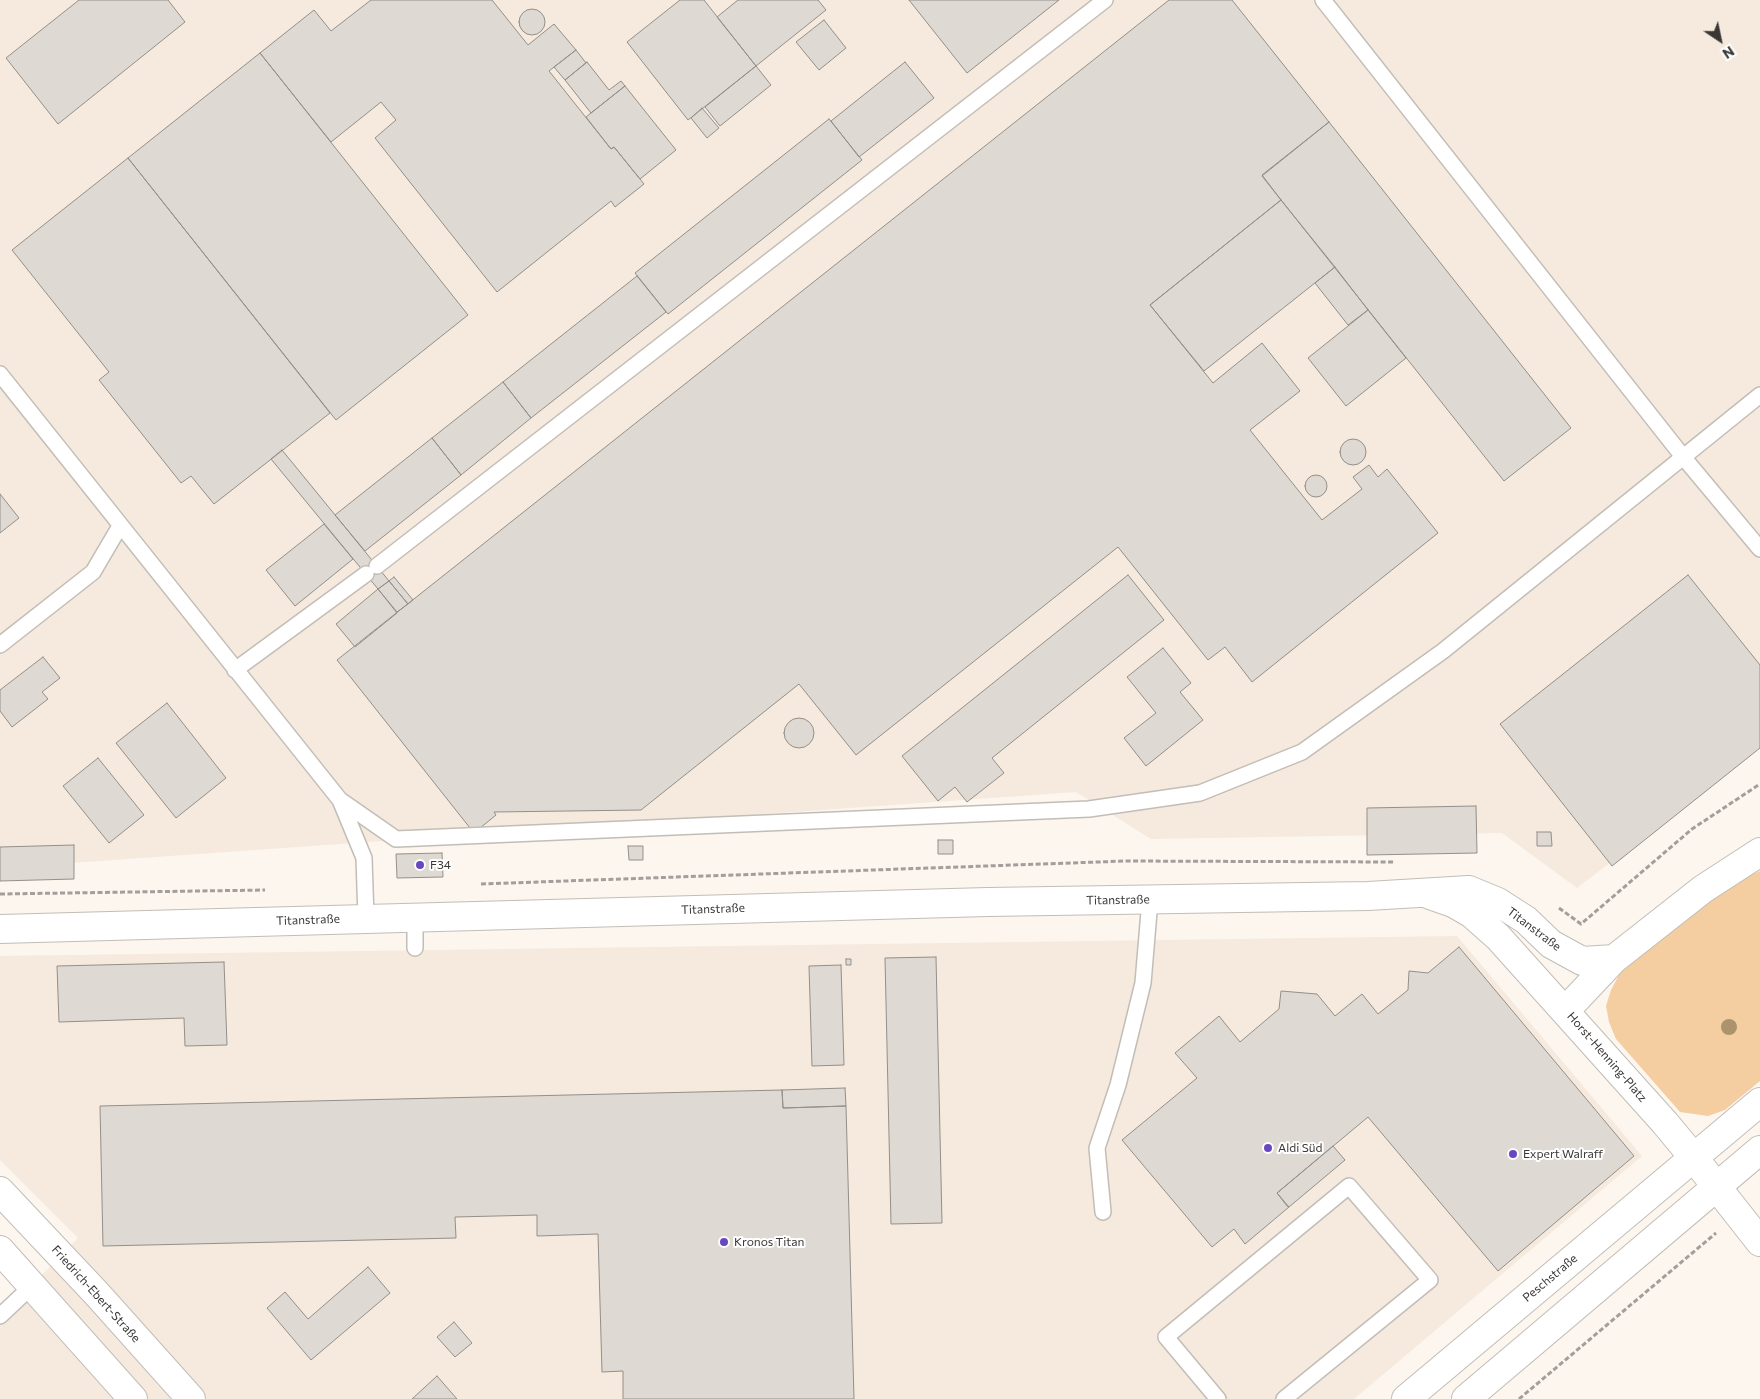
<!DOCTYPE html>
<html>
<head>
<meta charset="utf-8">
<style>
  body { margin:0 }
  #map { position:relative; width:1760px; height:1399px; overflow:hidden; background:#fcf6ef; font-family:Commissioner,sans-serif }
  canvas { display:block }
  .north { position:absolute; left:1695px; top:15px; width:50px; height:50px; -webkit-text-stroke:4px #fff; paint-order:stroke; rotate:146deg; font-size:14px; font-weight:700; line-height:20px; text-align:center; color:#3a3735 }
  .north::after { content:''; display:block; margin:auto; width:18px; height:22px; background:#3a3735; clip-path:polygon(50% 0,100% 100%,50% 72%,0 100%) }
</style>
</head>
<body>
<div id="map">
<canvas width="1760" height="1399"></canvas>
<div class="north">N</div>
</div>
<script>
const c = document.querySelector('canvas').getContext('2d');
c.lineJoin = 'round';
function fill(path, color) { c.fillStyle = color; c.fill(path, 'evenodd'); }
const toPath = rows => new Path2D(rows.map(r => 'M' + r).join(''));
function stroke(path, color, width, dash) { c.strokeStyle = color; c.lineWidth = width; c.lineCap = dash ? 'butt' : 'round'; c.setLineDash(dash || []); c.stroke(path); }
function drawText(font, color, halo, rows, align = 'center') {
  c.font = font + ' Commissioner,sans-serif'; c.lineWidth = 4; c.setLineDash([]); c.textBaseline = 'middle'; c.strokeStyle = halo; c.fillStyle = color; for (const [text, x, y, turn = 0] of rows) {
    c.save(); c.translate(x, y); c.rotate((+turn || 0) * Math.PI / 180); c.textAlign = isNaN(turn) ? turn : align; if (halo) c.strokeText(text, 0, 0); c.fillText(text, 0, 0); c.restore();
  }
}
const built = toPath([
  [0,0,1760,0,1760,748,1577,888,1502,833,1151,839,1076,792,0,868],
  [1457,936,1642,1156,1354,1399,0,1399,0,1318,78,1238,0,1160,0,956]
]);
const green = toPath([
  [1760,871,1760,1081,1725,1110,1708,1116,1680,1112,1616,1039,1609,1022,1606,1006,1611,990,1621,971,1728,886]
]);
const building = toPath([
  [79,0,168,0,185,22,58,124,6,58,79,0],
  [371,0,492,0,528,45,554,24,576,50,549,71,611,149,614,147,644,184,615,207,611,201,497,292,375,138,396,120,381,102,331,142,260,53,314,10,331,31,371,0],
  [680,0,704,0,756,66,688,120,627,42,680,0],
  [738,0,818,0,826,10,756,66,717,17,738,0],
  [909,0,1059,0,967,73,909,0],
  [1169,0,1232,0,1329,122,1262,175,1281,200,1150,305,1213,383,1262,343,1300,391,1250,430,1322,520,1362,489,1353,477,1369,465,1378,477,1387,469,1438,533,1252,682,1225,647,1208,660,1118,547,856,755,799,684,641,810,494,812,496,815,474,833,337,660,1169,0],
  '519 22a13 13 0 1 1 26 0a13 13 0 1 1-26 0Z',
  [824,20,846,48,819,70,796,42,824,20],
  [576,50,586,63,565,80,554,67,576,50],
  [260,53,468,315,336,420,128,158,260,53],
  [587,62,609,90,621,81,625,86,591,113,565,80,587,62],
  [905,62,934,98,859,157,831,121,905,62],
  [756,66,771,85,720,126,705,107,756,66],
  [625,86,676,150,640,179,614,147,611,149,586,117,625,86],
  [702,108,719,128,707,138,691,118,702,108],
  [829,119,862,160,668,314,635,273,829,119],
  [1329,122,1571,428,1504,481,1262,176,1329,122],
  [128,158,330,413,214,504,191,476,181,483,99,380,109,372,12,250,128,158],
  [1281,200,1335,267,1204,371,1150,305,1281,200],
  [1335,267,1368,310,1348,325,1315,283,1335,267],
  [637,276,666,312,531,418,503,382,637,276],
  [1368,310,1406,358,1346,406,1308,358,1368,310],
  [503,382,531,418,461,475,432,438,503,382],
  [432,438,461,475,365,551,335,515,432,438],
  '1340 452a13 13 0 1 1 26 0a13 13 0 1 1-26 0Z',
  [282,450,389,581,378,589,271,459,282,450],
  '1305 486a11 11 0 1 1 22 0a11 11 0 1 1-22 0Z',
  [0,494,19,518,0,533,0,494],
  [324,524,353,559,295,606,266,570,324,524],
  [1128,575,1164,620,992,758,1004,773,967,802,955,787,938,801,902,756,1128,575],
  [1688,575,1760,665,1760,748,1612,866,1500,724,1688,575],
  [394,577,413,600,408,604,389,581,394,577],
  [389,581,408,604,397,612,378,589,389,581],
  [378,589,397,613,355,647,336,624,378,589],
  [1163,648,1191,683,1180,692,1203,720,1146,766,1124,738,1156,713,1127,677,1163,648],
  [43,657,60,678,42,692,48,699,12,727,0,711,0,690,43,657],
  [167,703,226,778,176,818,116,743,167,703],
  '784 733a15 15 0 1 1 30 0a15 15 0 1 1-30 0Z',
  [98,758,144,815,109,843,63,786,98,758],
  [1476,806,1477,853,1367,855,1367,808,1476,806],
  [1537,832,1551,832,1552,846,1537,846,1537,832],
  [938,840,953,840,953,854,938,854,938,840],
  [74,845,74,879,0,881,0,847,74,845],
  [628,846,643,846,643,860,629,860,628,846],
  [442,853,443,877,397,878,396,854,442,853],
  [1459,947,1634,1156,1498,1271,1368,1117,1277,1193,1289,1207,1245,1244,1234,1229,1212,1247,1122,1140,1197,1078,1175,1053,1219,1016,1240,1042,1279,1009,1281,991,1317,994,1335,1016,1362,994,1378,1014,1408,990,1409,971,1428,973,1459,947],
  [936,957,942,1223,891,1224,885,958,936,957],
  [846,959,851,959,851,965,846,965,846,959],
  [224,962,227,1045,185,1046,184,1018,59,1022,57,966,224,962],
  [841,965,844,1065,812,1066,809,966,841,965],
  [845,1088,846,1106,783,1108,782,1090,845,1088],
  [782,1090,783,1108,846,1106,854,1399,623,1399,623,1371,602,1372,598,1234,537,1236,537,1215,455,1217,456,1238,103,1246,100,1106,782,1090],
  [1333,1146,1345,1160,1289,1207,1287,1206,1277,1193,1333,1146],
  [368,1267,390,1293,311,1360,267,1308,285,1292,308,1319,368,1267],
  [454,1322,472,1343,455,1357,437,1337,454,1322],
  [437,1376,457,1399,412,1399,437,1376]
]);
const path = toPath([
  [481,884,1126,861,1394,862],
  [0,894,265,890],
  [1559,908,1581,924,1692,829,1760,784],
  [1519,1399,1716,1233]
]);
const lane = toPath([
  [1323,0,1684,458,1760,549],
  [0,374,340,800,396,839,1089,809,1200,793,1302,752,1443,651,1760,395],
  [377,566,1105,0],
  [0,645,93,572,120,526],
  [235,670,366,574],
  [340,800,364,858,366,919],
  [415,948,415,917],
  [1103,1212,1097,1148,1118,1085,1143,983,1150,900],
  [0,1316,33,1285],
  [1218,1399,1166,1337,1349,1186,1430,1280,1284,1399]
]);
const street = toPath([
  [1694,1158,1760,1242]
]);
const secondary = toPath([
  [1430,895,1453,903,1472,914,1498,937,1665,1123,1694,1158],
  [0,929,988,902,1368,896,1469,890,1498,902,1526,920,1551,944,1582,961,1614,959],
  [1565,1011,1614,959,1703,889,1760,852],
  [1406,1399,1760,1102],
  [1466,1399,1760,1150]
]);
const primary = toPath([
  [0,1191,97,1294,191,1399],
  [0,1250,133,1399]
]);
const trees = [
  [1729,1027]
];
const markers = [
  [420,865,5,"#6847c0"],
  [1268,1148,5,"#6847c0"],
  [1513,1154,5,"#6847c0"],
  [724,1242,5,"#6847c0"]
];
const poiNames = [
  ["F34",430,865],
  ["Aldi Süd",1278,1148],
  ["Expert Walraff",1523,1154],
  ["Kronos Titan",734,1242]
];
const streetNames = [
  ["Titanstraße",1118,900,-1],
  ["Titanstraße",713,909,-2],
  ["Titanstraße",308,920,-2],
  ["Titanstraße",1534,929,37],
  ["Horst-Henning-Platz",1607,1057,49],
  ["Peschstraße",1550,1278,-40],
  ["Friedrich-Ebert-Straße",96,1294,48]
];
fill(built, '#f5eadd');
fill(green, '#f4cea0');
fill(building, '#ded9d2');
stroke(building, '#948f89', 1);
stroke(lane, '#c2bdb6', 18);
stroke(street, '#c2bdb6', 30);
stroke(secondary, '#c2bdb6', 30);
stroke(primary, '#c2bdb6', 30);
stroke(path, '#a39e9a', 3, [5, 2.5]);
stroke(lane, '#fff', 15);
stroke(street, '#fff', 28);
stroke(secondary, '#fff', 28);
stroke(primary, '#fff', 28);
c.fillStyle = '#ab946d';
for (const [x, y] of trees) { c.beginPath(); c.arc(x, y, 8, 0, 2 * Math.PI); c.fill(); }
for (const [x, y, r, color] of markers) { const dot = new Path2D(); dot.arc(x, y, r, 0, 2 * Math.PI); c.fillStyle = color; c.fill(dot); stroke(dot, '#fff', 2); }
drawText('12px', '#3a3735', '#fff', poiNames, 'left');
drawText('12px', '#3a3735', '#fff', streetNames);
</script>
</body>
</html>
